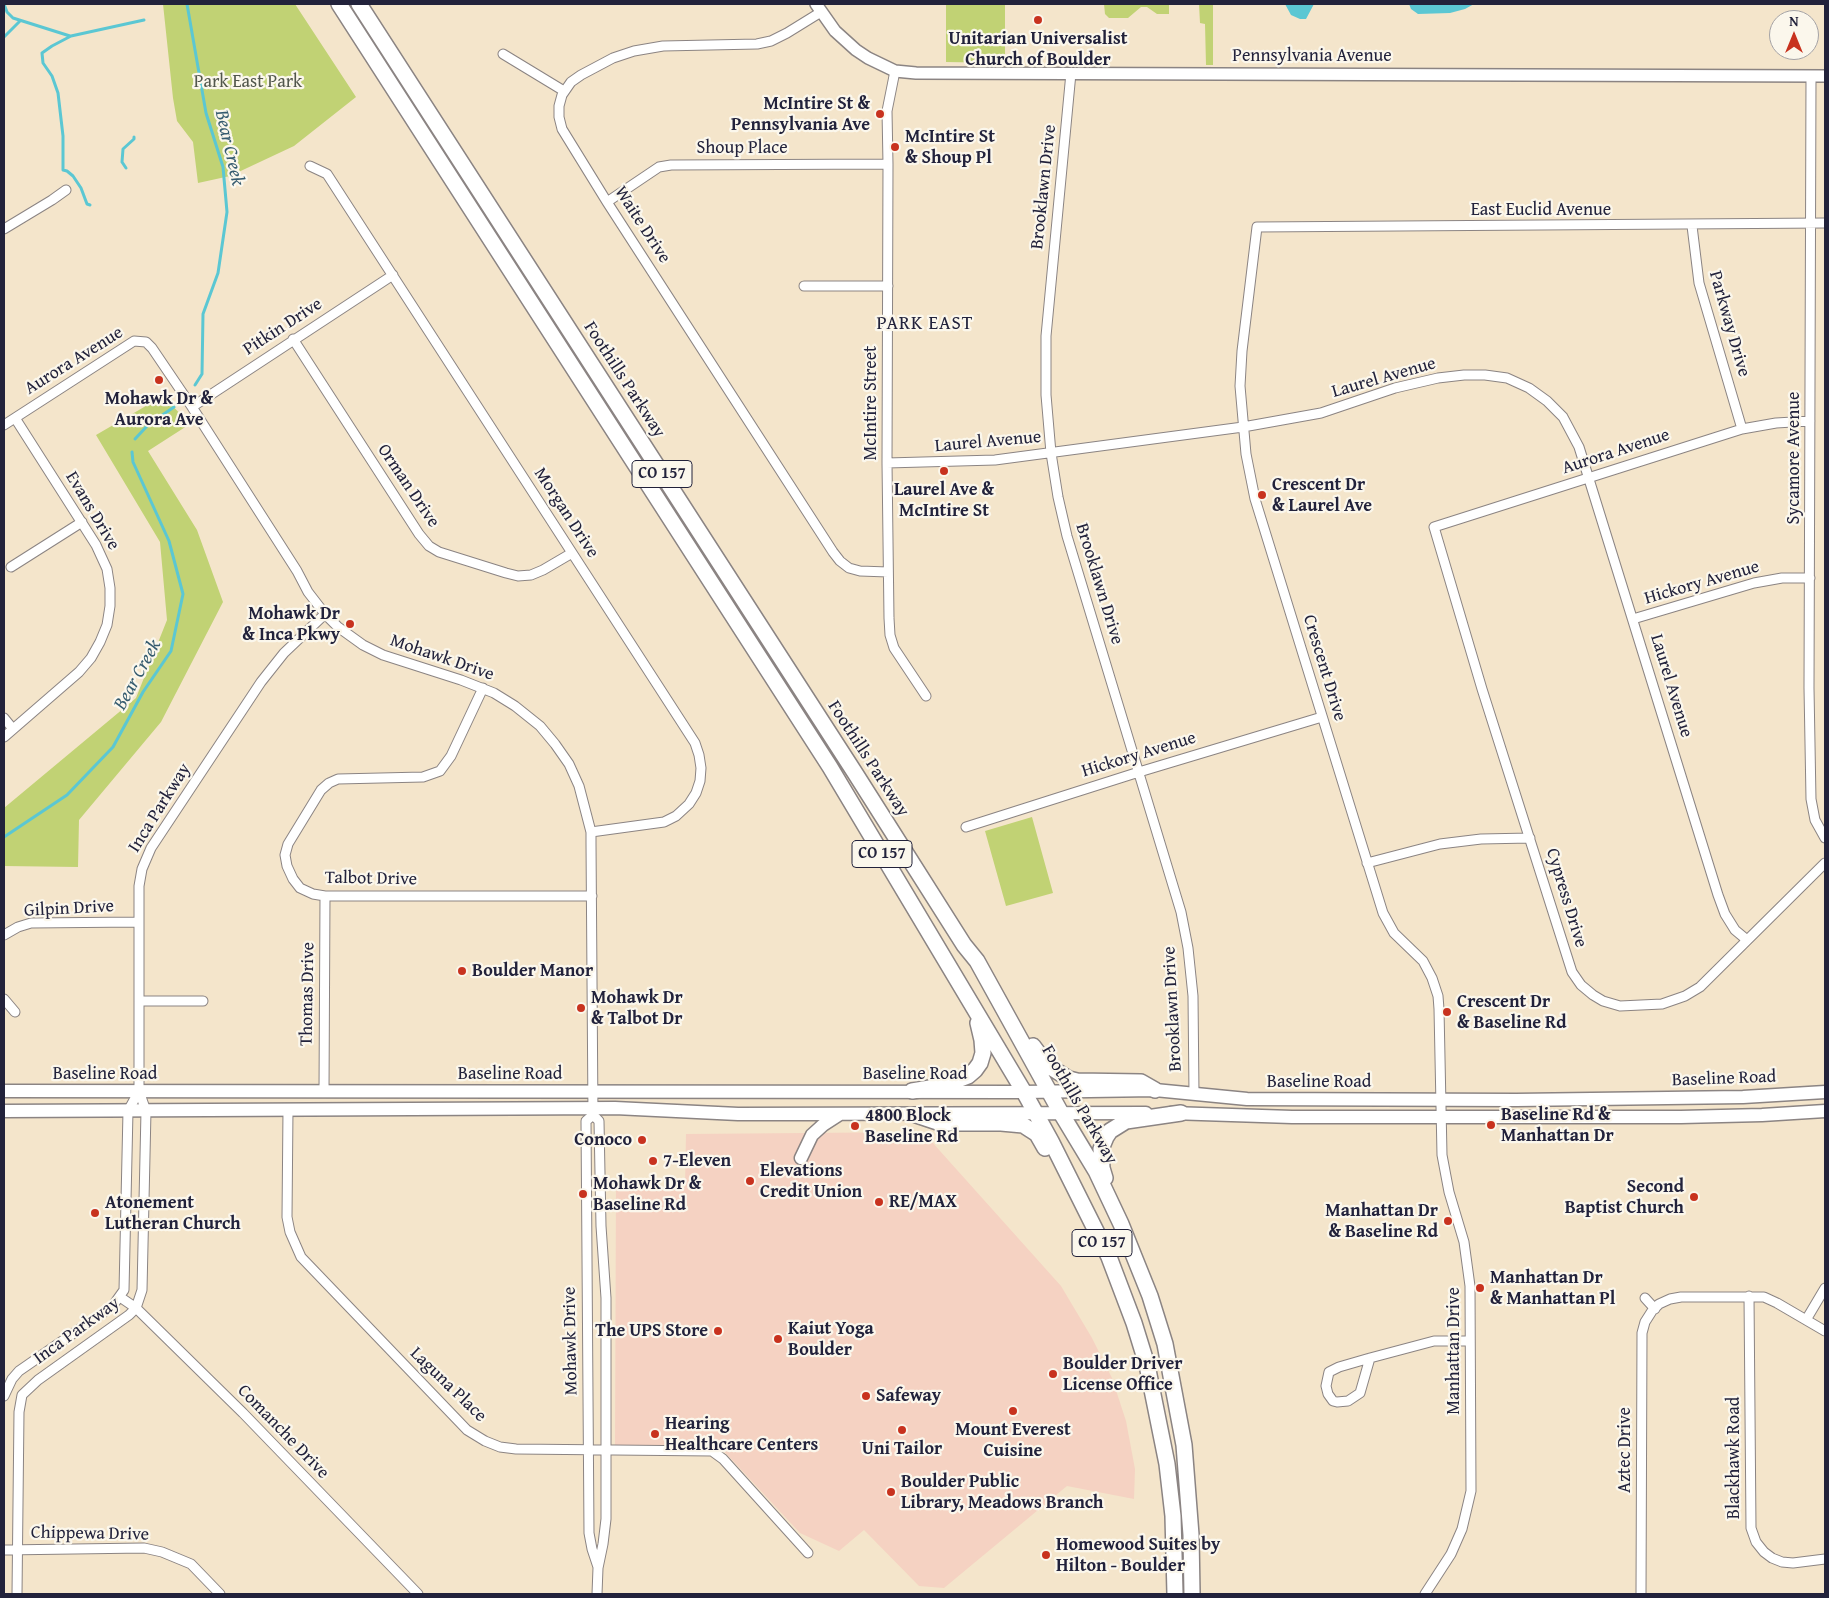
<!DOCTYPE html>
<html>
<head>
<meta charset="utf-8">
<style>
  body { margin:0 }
  #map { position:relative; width:1829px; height:1598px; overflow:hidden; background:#f4e5cb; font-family:"Gentium Book Plus",serif }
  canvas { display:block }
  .frame { position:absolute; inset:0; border:5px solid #22223b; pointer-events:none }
  .north { position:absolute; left:1769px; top:10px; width:50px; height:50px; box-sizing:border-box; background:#fbf7ec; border:1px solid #a4a2a5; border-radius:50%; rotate:0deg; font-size:14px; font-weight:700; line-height:20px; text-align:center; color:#22223b }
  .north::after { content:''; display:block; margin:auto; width:18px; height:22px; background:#c8321e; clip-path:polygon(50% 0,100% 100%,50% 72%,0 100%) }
</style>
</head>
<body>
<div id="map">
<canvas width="1829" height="1598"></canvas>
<div class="frame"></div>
<div class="north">N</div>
</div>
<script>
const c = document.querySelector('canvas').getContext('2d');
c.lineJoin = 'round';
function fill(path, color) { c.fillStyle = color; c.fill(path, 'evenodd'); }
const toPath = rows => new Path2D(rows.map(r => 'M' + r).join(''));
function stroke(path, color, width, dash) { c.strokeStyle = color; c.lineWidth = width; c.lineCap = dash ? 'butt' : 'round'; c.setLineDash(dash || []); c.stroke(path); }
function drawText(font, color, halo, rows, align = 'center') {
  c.font = font + ' "Gentium Book Plus",serif'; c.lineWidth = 4.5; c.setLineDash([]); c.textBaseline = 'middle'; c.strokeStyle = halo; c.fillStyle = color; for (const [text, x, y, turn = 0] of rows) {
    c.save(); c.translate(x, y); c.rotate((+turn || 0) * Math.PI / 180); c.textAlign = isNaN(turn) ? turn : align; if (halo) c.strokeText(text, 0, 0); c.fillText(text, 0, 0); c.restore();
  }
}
const built = toPath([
  [923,1132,1061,1286,1092,1338,1112,1378,1126,1421,1135,1469,1134,1499,1067,1486,944,1588,919,1586,864,1530,839,1551,800,1533,721,1448,615,1447,616,1186,685,1187,686,1134]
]);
const green = toPath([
  [163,4,295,4,356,97,294,146,230,176,198,183,193,142,177,121,173,98],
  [946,4,1005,4,1005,63,946,62],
  [1104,4,1169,4,1169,14,1157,14,1147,7,1141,7,1128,18,1109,18,1105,14],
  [1199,4,1213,4,1213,65,1206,65,1205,24,1200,23],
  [163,396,190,424,148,451,197,530,223,602,161,722,79,820,78,867,4,866,4,808,136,698,167,620,160,542,96,435],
  [1032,817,1053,893,1006,906,985,831]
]);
const water = toPath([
  [1285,4,1314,4,1306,19,1300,19,1291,15],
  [1409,4,1474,4,1465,9,1450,13,1418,14,1411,9]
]);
const stream = toPath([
  [4,4,7,12,13,18,70,36],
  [187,4,206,113,223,167,227,212,218,273,203,314,202,374,195,385],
  [4,37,20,21],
  [126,168,122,162,123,149,134,139,134,137],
  [90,205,87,204,81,188,73,176,67,171,63,170,63,136,58,93,52,76,43,63,42,53,52,46,71,36,144,20],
  [135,439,148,425,174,407],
  [4,837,67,795,113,747,143,692,171,651,183,594,169,541,133,462,132,452]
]);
const minor = toPath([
  [821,12,787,33,771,41,757,44,663,46,634,51,613,58,581,75,571,82,562,95,559,106,559,117,562,129,607,202,833,552,840,561,849,568,860,571,888,572],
  [503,54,564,91],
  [895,71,887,111,888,164,887,463,889,618,890,635,894,648,926,696],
  [1071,73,1046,336,1046,395,1051,453,1058,497,1067,536,1181,912,1188,948,1193,996,1194,1094],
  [1811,76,1809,688,1811,799,1815,820,1825,838],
  [310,166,327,174,695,743,699,755,701,768,700,781,696,793,689,804,676,816,664,822,591,832],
  [607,202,659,167,671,165,888,164],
  [1692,226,1699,283,1742,429],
  [4,229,52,200,66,190],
  [804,286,888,286],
  [293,339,419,534,429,546,439,552,506,573,518,576,531,575,543,570,572,553],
  [192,407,393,275],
  [1810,421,1776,423,1742,429,1434,527,1482,689,1572,972,1581,985,1593,995,1603,1001,1620,1006,1662,1004,1685,996,1700,987,1825,863],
  [4,425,134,341,146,342,152,348,192,407,297,571,308,592,325,614,338,627,363,645,383,655,461,680,494,693,515,706,540,726,555,744,569,764,579,786,591,832,591,843,593,1115,599,1121,601,1226,606,1298,606,1519,603,1544,598,1568,597,1594],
  [887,463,995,460,1243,427,1321,413,1395,388,1438,378,1464,375,1485,375,1507,378,1529,388,1547,401,1563,417,1579,447,1718,895,1725,914,1735,930,1747,940],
  [11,567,82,522],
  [1633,619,1754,583,1782,578,1810,578],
  [483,688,451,756,440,771,423,777,338,779,329,783,321,790,288,844,285,855,287,866,293,879,300,888,313,894,325,896,592,896],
  [4,718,13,729],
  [4,737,79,672,91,658,100,642,107,625,110,606,110,588,107,569,96,545,15,418],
  [966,827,1139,772,1322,717],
  [1367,863,1440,844,1481,839,1530,838],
  [4,935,18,927,31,923,138,922],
  [4,999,15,1012],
  [139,1001,203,1001],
  [324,1091,325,896],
  [288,1110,287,1217,290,1232,301,1257,467,1430,485,1441,500,1447,516,1449,712,1451,723,1459,808,1553],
  [593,1115,586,1121,589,1533,592,1549,598,1567],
  [1749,1296,1751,1528,1756,1542,1764,1552,1772,1558,1782,1562,1793,1563,1825,1559],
  [120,1297,136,1308,243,1413,418,1594],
  [1645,1298,1655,1309],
  [1806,1320,1825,1288],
  [1370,1358,1360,1393,1348,1401,1337,1402,1333,1401,1328,1394,1326,1386,1329,1372,1339,1367,1370,1358],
  [1370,1358,1434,1341,1470,1341],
  [4,1396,12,1379,19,1371,107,1310,114,1304,124,1290,128,1111,139,1091],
  [4,1550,144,1548,162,1552,191,1564,220,1594],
  [17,1594,19,1412,22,1395,38,1380,129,1315,136,1308,142,1290,146,1111,139,1091,139,886,142,869,151,848,261,682,284,653,325,614],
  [1425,1594,1451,1554,1462,1529,1471,1491,1470,1286,1464,1242,1449,1192,1442,1155,1439,1009,1438,996,1432,978,1423,961,1394,933,1383,913,1255,499,1246,454,1240,386,1242,351,1257,227,1825,223],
  [1641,1594,1642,1333,1645,1322,1652,1311,1659,1304,1670,1299,1681,1297,1764,1297,1777,1303,1825,1331]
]);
const tertiary = toPath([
  [816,4,835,31,856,50,868,58,895,71,916,73,1825,76]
]);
const secondary = toPath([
  [4,1091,1024,1092,1155,1090,1247,1099,1516,1100,1743,1097,1825,1092],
  [4,1111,615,1108,738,1114,1146,1113],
  [1171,1113,1292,1117,1681,1117,1762,1115,1825,1111],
  [801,1158,812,1135,823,1125,840,1114]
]);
const trunk = toPath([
  [339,4,830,767,1024,1092,1051,1141,1109,1257,1134,1323,1147,1365,1167,1464,1173,1516,1175,1594],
  [359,4,855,773,964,945,977,961,1061,1113,1096,1171,1121,1224,1150,1296,1165,1344,1184,1445,1191,1535,1192,1594],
  [1033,1046,1047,1065,1069,1079,1077,1081,1141,1082,1155,1090],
  [912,1091,942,1086,968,1076,975,1070,980,1063,983,1053,982,1040,978,1023],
  [916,1115,940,1123,1001,1123,1023,1125,1037,1134,1045,1148],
  [1105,1178,1102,1168,1101,1149,1106,1137,1110,1131,1126,1121,1181,1113]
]);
const markers = [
  [1038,20,5,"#c8321e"],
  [880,114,5,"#c8321e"],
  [895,147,5,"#c8321e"],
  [159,380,5,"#c8321e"],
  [944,471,5,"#c8321e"],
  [1262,495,5,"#c8321e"],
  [350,624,5,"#c8321e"],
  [462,971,5,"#c8321e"],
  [581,1008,5,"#c8321e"],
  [1447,1012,5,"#c8321e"],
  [1491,1125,5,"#c8321e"],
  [855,1126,5,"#c8321e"],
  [642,1140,5,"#c8321e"],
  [653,1161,5,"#c8321e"],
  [750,1181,5,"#c8321e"],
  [583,1194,5,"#c8321e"],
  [1694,1197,5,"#c8321e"],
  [879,1202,5,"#c8321e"],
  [95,1213,5,"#c8321e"],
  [1448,1221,5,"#c8321e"],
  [1480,1288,5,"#c8321e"],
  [718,1331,5,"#c8321e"],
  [778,1339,5,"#c8321e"],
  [1053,1374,5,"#c8321e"],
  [866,1396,5,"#c8321e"],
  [1013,1411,5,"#c8321e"],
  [902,1430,5,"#c8321e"],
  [655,1434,5,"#c8321e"],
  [891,1492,5,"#c8321e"],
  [1046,1555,5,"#c8321e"]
];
const shields = [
  [662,474,60],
  [882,854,60],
  [1102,1243,60]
];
const shieldNames = [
  ["CO 157",662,474],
  ["CO 157",882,854],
  ["CO 157",1102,1243]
];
const poiNames = [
  ["Unitarian Universalist",1038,39,"center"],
  ["Church of Boulder",1038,60,"center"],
  ["McIntire St &",870,104,"right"],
  ["Pennsylvania Ave",870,125,"right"],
  ["McIntire St",905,137],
  ["& Shoup Pl",905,158],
  ["Mohawk Dr &",159,399,"center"],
  ["Aurora Ave",159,420,"center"],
  ["Crescent Dr",1272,485],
  ["& Laurel Ave",1272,506],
  ["Laurel Ave &",944,490,"center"],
  ["McIntire St",944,511,"center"],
  ["Mohawk Dr",340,614,"right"],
  ["& Inca Pkwy",340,635,"right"],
  ["Boulder Manor",472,971],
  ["Mohawk Dr",591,998],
  ["& Talbot Dr",591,1019],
  ["Crescent Dr",1457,1002],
  ["& Baseline Rd",1457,1023],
  ["Baseline Rd &",1501,1115],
  ["Manhattan Dr",1501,1136],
  ["4800 Block",865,1116],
  ["Baseline Rd",865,1137],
  ["Conoco",632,1140,"right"],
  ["7-Eleven",663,1161],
  ["Elevations",760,1171],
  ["Credit Union",760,1192],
  ["Mohawk Dr &",593,1184],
  ["Baseline Rd",593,1205],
  ["Second",1684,1187,"right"],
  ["Baptist Church",1684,1208,"right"],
  ["RE/MAX",889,1202],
  ["Atonement",105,1203],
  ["Lutheran Church",105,1224],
  ["Manhattan Dr",1438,1211,"right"],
  ["& Baseline Rd",1438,1232,"right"],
  ["Manhattan Dr",1490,1278],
  ["& Manhattan Pl",1490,1299],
  ["Kaiut Yoga",788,1329],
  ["Boulder",788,1350],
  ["The UPS Store",708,1331,"right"],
  ["Boulder Driver",1063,1364],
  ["License Office",1063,1385],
  ["Safeway",876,1396],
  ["Hearing",665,1424],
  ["Healthcare Centers",665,1445],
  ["Mount Everest",1013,1430,"center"],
  ["Cuisine",1013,1451,"center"],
  ["Uni Tailor",902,1449,"center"],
  ["Boulder Public",901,1482],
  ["Library, Meadows Branch",901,1503],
  ["Homewood Suites by",1056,1545],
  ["Hilton - Boulder",1056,1566]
];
const streetNames = [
  ["Pennsylvania Avenue",1312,56],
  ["Shoup Place",742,148],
  ["Brooklawn Drive",1044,187,-84],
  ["East Euclid Avenue",1541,210],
  ["Waite Drive",642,225,57],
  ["Parkway Drive",1729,324,74],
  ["Pitkin Drive",283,327,-33],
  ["Aurora Avenue",74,361,-32],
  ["Laurel Avenue",1384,378,-16],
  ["Foothills Parkway",624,380,57],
  ["McIntire Street",871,403,-90],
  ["Laurel Avenue",988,442,-5],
  ["Aurora Avenue",1616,452,-18],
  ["Sycamore Avenue",1794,458,-90],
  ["Orman Drive",408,486,56],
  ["Evans Drive",92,511,59],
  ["Morgan Drive",566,513,57],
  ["Hickory Avenue",1702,583,-16],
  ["Brooklawn Drive",1099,584,73],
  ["Mohawk Drive",442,658,19],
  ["Crescent Drive",1324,668,73],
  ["Laurel Avenue",1671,686,73],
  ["Hickory Avenue",1139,755,-17],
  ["Foothills Parkway",868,759,57],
  ["Inca Parkway",160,808,-58],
  ["Talbot Drive",371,879,1],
  ["Cypress Drive",1566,898,73],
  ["Gilpin Drive",69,909,-3],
  ["Thomas Drive",308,994,-89],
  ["Brooklawn Drive",1173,1009,-93],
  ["Baseline Road",105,1074],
  ["Baseline Road",510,1074],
  ["Baseline Road",915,1074],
  ["Baseline Road",1724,1079,-2],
  ["Baseline Road",1319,1082],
  ["Foothills Parkway",1079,1105,60],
  ["Inca Parkway",77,1331,-36],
  ["Mohawk Drive",571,1341,-91],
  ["Manhattan Drive",1454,1351,-90],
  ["Laguna Place",448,1385,44],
  ["Comanche Drive",283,1432,46],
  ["Aztec Drive",1625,1450,-90],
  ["Blackhawk Road",1734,1458,-90],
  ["Chippewa Drive",90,1534,1]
];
const parkNames = [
  ["Park East Park",248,82]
];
const waterNames = [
  ["Bear Creek",229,148,77],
  ["Bear Creek",138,675,-61]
];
const neighbourhoodNames = [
  ["PARK EAST",925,324]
];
fill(built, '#f5d2c2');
fill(green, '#c1d274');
fill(water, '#5bc7d3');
stroke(stream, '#5bc7d3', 3);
stroke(minor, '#8b8483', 11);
stroke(tertiary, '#8b8483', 14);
stroke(secondary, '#8b8483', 15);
stroke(trunk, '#8b8483', 18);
stroke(minor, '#fff', 9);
stroke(tertiary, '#fff', 11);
stroke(secondary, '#fff', 12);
stroke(trunk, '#fff', 15);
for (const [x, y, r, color] of markers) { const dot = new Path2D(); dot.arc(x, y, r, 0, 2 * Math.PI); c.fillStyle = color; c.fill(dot); stroke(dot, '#fbf7ec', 2); }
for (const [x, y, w] of shields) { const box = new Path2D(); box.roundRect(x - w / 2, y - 13.5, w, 27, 4); c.fillStyle = '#fbf7ec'; c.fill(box); stroke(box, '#22223b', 1); }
drawText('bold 16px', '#22223b', null, shieldNames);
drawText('bold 18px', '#22223b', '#fbf7ec', poiNames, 'left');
drawText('18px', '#22223b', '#fbf7ec', streetNames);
drawText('18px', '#52574c', '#fbf7ec', parkNames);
drawText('italic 19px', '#365c70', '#fbf7ec', waterNames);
c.letterSpacing = '1px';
drawText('19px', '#22223b', '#fbf7ec', neighbourhoodNames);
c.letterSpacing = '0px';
</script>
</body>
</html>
